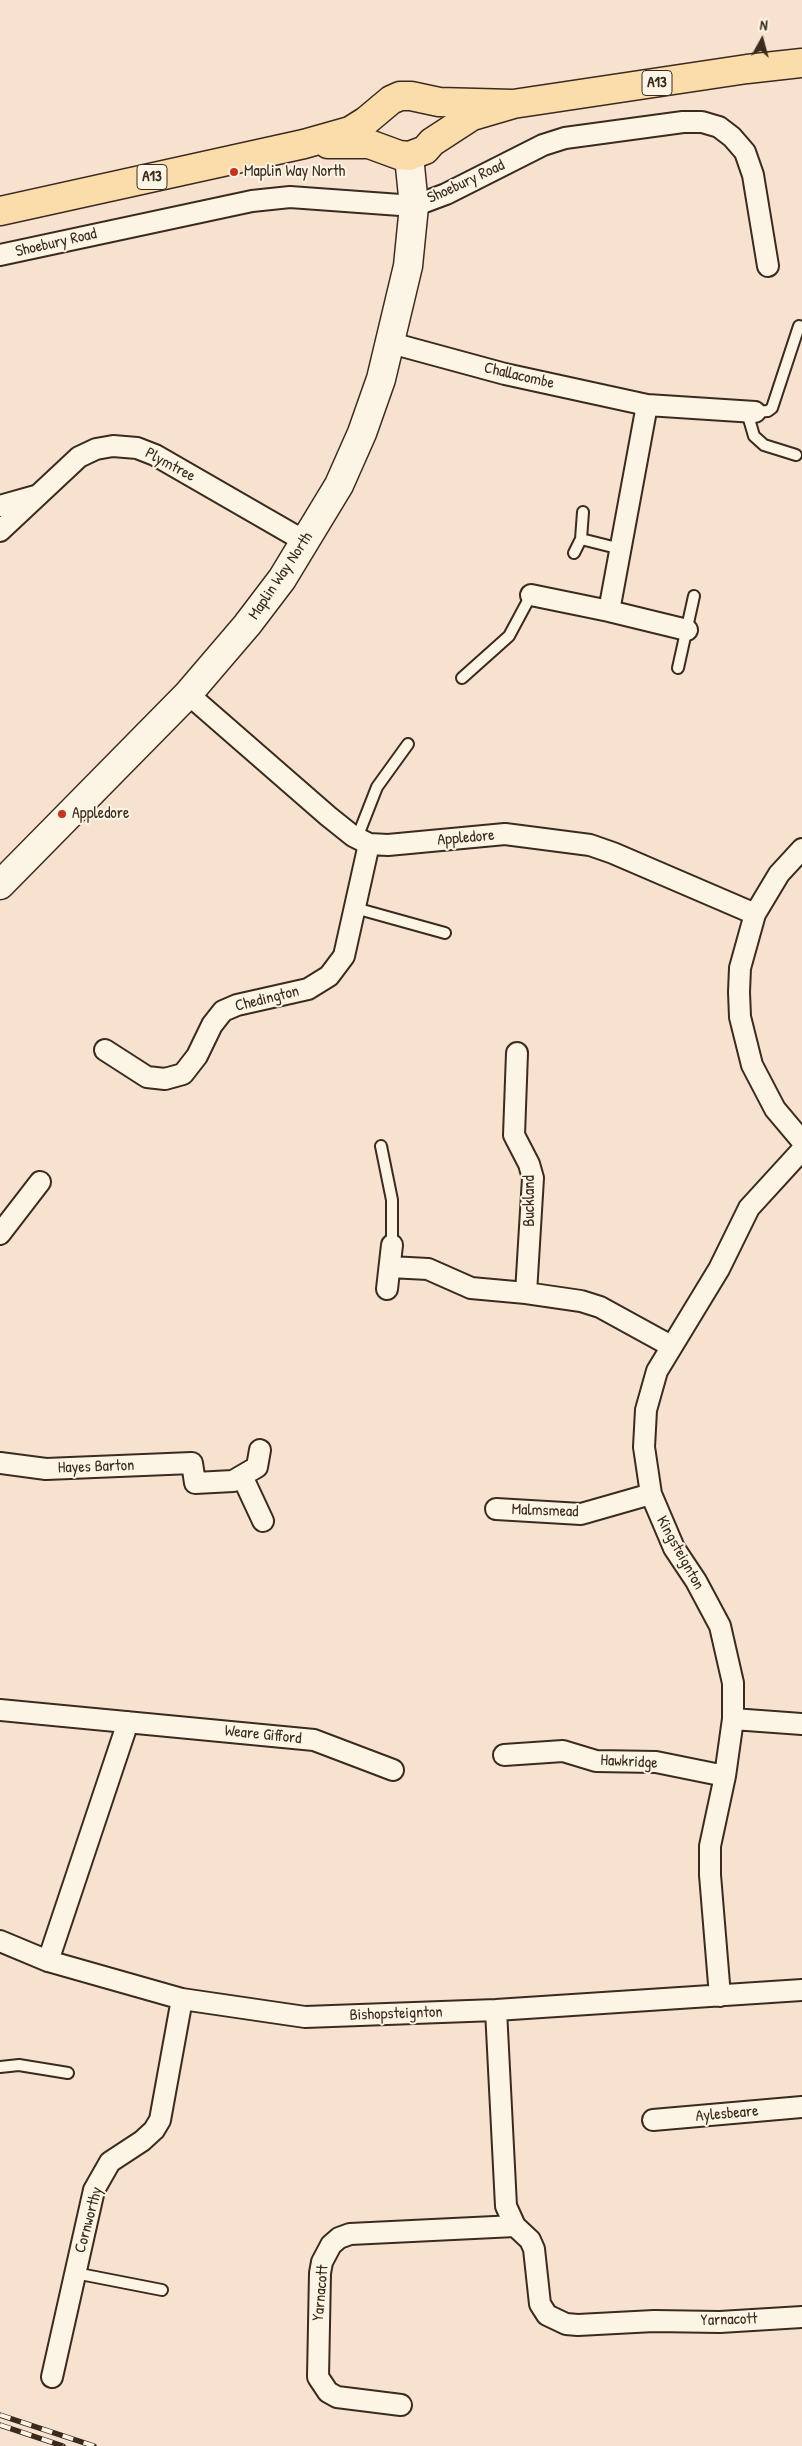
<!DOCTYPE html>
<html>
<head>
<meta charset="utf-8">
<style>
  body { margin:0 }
  #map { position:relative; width:802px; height:2446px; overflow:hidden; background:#f6e2cf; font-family:"Patrick Hand",sans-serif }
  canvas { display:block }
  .north { position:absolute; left:737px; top:15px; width:50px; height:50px; -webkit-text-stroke:4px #fcf5e5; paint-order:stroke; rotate:7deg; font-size:14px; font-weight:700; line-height:20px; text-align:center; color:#3b2a1e }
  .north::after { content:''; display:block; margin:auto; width:18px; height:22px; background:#3b2a1e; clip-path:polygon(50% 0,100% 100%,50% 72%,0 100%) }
</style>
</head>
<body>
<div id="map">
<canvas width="802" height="2446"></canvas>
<div class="north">N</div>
</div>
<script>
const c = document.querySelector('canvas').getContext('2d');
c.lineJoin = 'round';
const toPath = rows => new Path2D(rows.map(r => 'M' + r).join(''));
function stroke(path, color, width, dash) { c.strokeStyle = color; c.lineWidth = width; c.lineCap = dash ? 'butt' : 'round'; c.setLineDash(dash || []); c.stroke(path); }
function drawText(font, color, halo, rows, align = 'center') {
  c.font = font + ' "Patrick Hand",sans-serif'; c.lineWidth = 4; c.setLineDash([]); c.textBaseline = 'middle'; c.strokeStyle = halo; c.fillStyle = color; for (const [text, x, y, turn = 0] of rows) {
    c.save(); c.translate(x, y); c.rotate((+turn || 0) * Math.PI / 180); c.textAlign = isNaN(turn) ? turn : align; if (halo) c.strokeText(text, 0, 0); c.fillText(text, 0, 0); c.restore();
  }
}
const lane = toPath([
  [747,412,754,436,764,445,796,455],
  [755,412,768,411,772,408,799,326],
  [581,539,621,549],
  [574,553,581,539,583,512],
  [678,668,694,596],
  [462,678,509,636,531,595],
  [357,838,377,787,408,744],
  [355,908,445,933],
  [381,1146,392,1200,392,1245],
  [0,2067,19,2065,68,2073],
  [75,2273,162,2290]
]);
const street = toPath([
  [0,255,252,201,290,197,414,206,446,194,543,145,565,138,683,122,702,122,719,127,732,137,745,152,753,175,768,266],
  [391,343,505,374,647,405,755,412],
  [0,506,35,496],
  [0,531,79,457,96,449,113,446,137,448,155,455,306,542],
  [531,595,609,611,687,630],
  [609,611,647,405],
  [188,694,328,816,353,836,369,844,388,845,505,834,590,845,613,853,755,914],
  [802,849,779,874,755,914,740,968,739,992,740,1017,752,1065,775,1109,802,1141],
  [105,1050,147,1077,165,1079,183,1074,197,1056,212,1025,223,1011,237,1005,308,989,329,976,344,956,369,844],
  [517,1053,514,1135,529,1164,533,1178,526,1293],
  [0,1234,40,1182],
  [390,1267,428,1269,471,1288,526,1293,581,1301,600,1307,671,1346],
  [387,1289,392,1245],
  [0,1463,46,1469,192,1463,195,1483,233,1481,257,1467,260,1450],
  [242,1476,263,1521],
  [496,1509,581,1514,651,1494],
  [0,1710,314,1740,393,1770],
  [733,1719,802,1724],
  [504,1755,563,1751,596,1761,656,1762,725,1776],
  [0,1941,48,1961,182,1999,305,2017,496,2010,802,1990],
  [48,1961,128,1722],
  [720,1996,710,1875,710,1846,725,1776,733,1719,733,1683,720,1626,696,1581,674,1548,651,1494,644,1447,646,1410,657,1371,719,1269,749,1208,802,1150],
  [496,2010,506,2206,515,2226],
  [653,2120,802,2107],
  [52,2377,94,2190,110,2162,142,2141,154,2130,160,2120,182,1999],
  [401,2405,337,2397,328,2392,318,2377,320,2273,322,2262,331,2245,339,2238,350,2234,515,2226,530,2240,534,2249,540,2304,547,2315,566,2324,578,2325,654,2321,720,2322,802,2317]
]);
const secondary = toPath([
  [0,885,188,694,247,625,282,579,339,485,362,433,381,379,408,266,414,206,409,156]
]);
const primary = toPath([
  [328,144,369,144,399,155,409,156,425,150,432,142,472,116,513,104,747,69,802,63],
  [0,211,304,144,350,131,366,121,391,100,400,96,411,96,439,102,513,104]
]);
const rail = toPath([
  [0,2415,94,2446],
  [0,2425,63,2446]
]);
const markers = [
  [234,172,5,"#c8321e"],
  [62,814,5,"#c8321e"]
];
const shields = [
  [657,83,30],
  [152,177,30]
];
const shieldNames = [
  ["A13",657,83],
  ["A13",152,177]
];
const poiNames = [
  ["Maplin Way North",244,172],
  ["Appledore",72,814]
];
const streetNames = [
  ["Shoebury Road",466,182,-25],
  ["Shoebury Road",56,243,-13],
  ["Challacombe",519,376,13],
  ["Plymtree",170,465,28],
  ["Maplin Way North",281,576,-56],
  ["Appledore",466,838,-5],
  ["Chedington",267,999,-14],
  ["Buckland",530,1201,-90],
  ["Hayes Barton",96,1467,-2],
  ["Malmsmead",545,1511,2],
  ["Kingsteignton",680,1553,61],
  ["Weare Gifford",263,1735,6],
  ["Hawkridge",629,1762,3],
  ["Bishopsteignton",396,2014,-2],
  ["Aylesbeare",727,2114,-5],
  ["Cornworthy",89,2220,-75],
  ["Yarnacott",321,2293,-85],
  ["Yarnacott",729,2320,-2]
];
stroke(lane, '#3b2a1e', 14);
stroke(street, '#3b2a1e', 24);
stroke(secondary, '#3b2a1e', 31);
stroke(primary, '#3b2a1e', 31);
stroke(lane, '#fcf5e5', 10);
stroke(street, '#fcf5e5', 20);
stroke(secondary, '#fcf5e5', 28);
stroke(primary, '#faddab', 28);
stroke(rail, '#3b2a1e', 5.5);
stroke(rail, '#fcf5e5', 4, [11]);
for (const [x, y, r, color] of markers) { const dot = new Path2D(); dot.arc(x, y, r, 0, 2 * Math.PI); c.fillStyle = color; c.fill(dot); stroke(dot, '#fcf5e5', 2); }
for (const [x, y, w] of shields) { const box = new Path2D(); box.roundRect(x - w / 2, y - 12.5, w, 25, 4); c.fillStyle = '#fcf5e5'; c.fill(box); stroke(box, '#3b2a1e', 1); }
drawText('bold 15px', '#3b2a1e', null, shieldNames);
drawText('16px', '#3b2a1e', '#fcf5e5', poiNames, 'left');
drawText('16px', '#3b2a1e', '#fcf5e5', streetNames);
</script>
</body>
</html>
